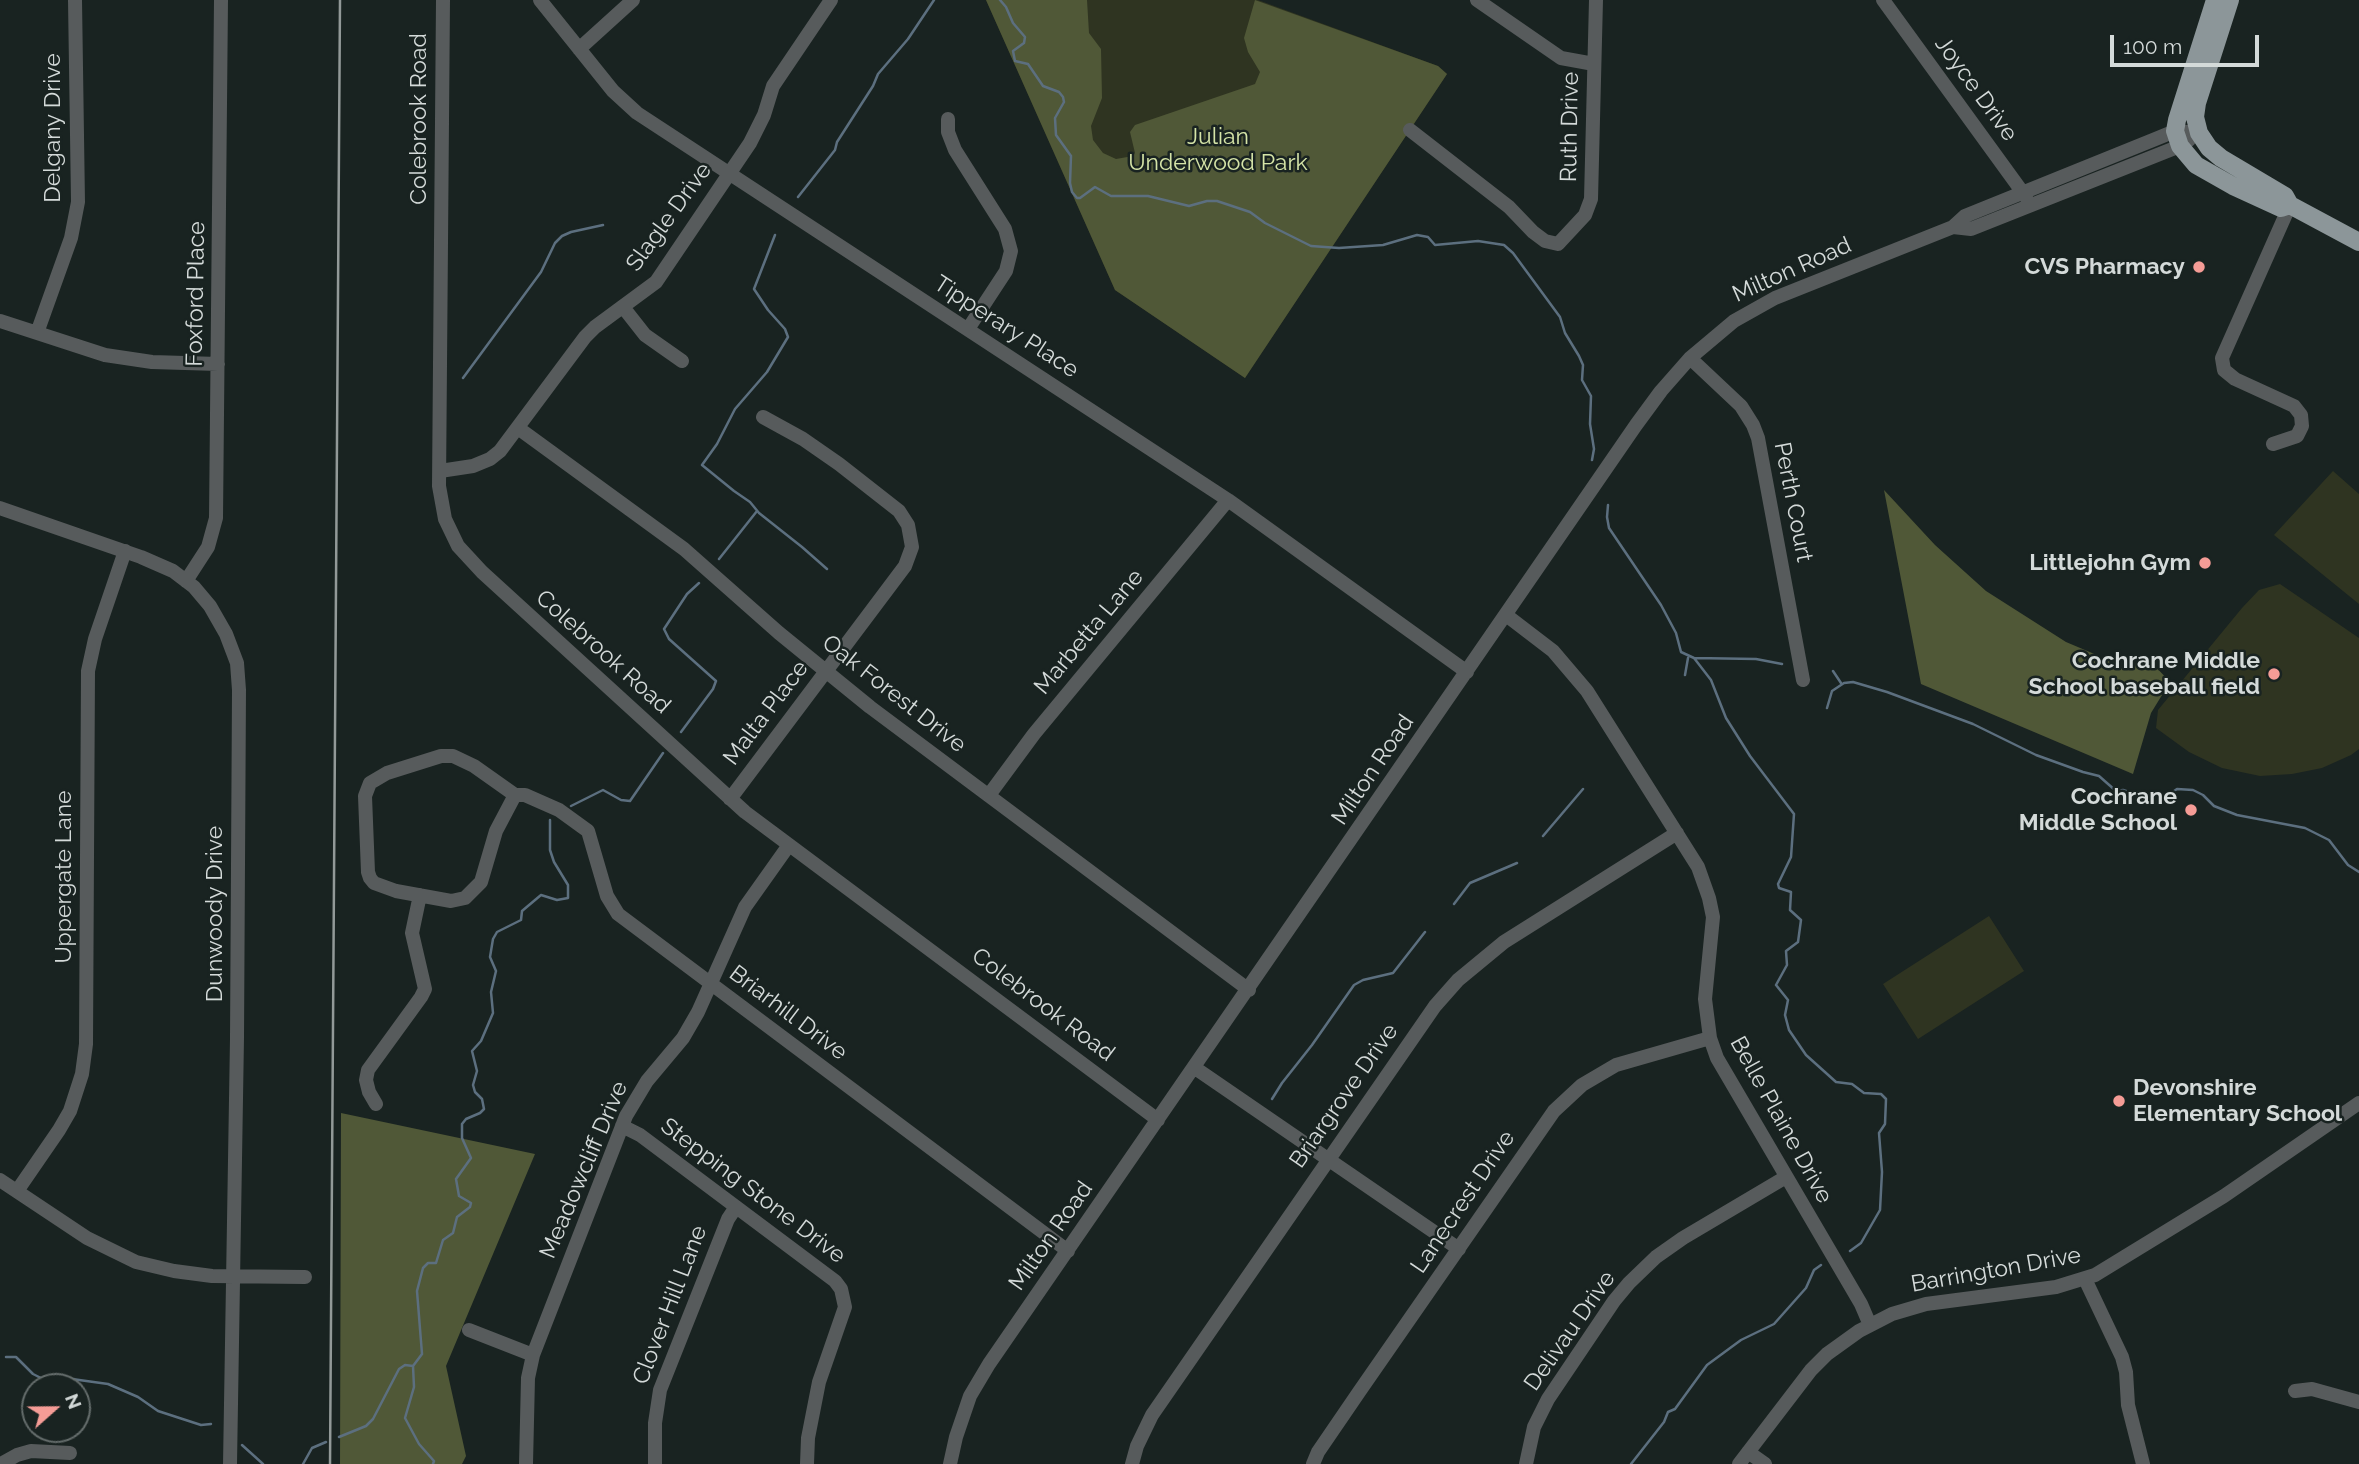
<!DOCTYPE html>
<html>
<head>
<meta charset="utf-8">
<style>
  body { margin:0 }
  #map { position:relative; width:2359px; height:1464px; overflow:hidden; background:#192321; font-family:Raleway,sans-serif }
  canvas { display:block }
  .north { position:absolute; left:21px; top:1373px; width:70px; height:70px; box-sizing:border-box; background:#192321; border:2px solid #646c6b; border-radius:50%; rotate:69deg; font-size:19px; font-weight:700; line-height:28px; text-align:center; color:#d4dad9 }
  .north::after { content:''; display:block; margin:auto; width:24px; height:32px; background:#f59c96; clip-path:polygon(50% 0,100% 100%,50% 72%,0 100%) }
  .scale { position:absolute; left:2110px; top:35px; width:149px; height:32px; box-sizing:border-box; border:4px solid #d4dad9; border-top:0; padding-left:9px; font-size:21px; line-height:24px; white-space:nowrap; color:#d4dad9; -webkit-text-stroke:5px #192321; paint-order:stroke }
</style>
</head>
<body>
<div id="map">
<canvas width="2359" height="1464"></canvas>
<div class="north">N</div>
<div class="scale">100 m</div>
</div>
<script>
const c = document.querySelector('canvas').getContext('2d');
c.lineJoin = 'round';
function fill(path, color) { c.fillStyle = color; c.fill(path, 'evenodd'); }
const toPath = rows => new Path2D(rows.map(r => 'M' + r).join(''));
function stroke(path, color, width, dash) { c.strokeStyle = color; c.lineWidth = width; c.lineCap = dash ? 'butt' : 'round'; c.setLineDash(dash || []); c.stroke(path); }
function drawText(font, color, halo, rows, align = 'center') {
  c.font = font + ' Raleway,sans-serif'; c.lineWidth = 5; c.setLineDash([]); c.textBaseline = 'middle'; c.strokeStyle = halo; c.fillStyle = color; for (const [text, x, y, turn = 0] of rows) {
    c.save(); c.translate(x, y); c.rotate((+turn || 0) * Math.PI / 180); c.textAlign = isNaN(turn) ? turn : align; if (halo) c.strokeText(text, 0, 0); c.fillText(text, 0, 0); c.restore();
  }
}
const green = toPath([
  [986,0,1258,0,1438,66,1447,74,1245,378,1115,290],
  [2333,471,2359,494,2359,604,2274,535],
  [2280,584,2359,638,2359,749,2351,755,2322,768,2292,774,2260,776,2222,768,2189,752,2156,728,2158,710,2242,608,2259,590],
  [1989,916,2024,971,1918,1039,1883,984]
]);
const forest = toPath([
  [986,0,1087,0,1089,33,1101,49,1102,98,1091,126,1093,140,1103,153,1116,159,1133,156,1135,153,1130,132,1135,125,1255,84,1260,72,1248,52,1244,38,1255,0,1438,66,1447,74,1245,378,1115,290],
  [1884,490,1935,545,1986,591,2066,642,2111,661,2154,665,2170,682,2151,713,2133,774,1921,684],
  [341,1113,535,1154,446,1366,466,1456,462,1464,340,1464]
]);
const stream = toPath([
  [1000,0,1006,7,1013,23,1025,37,1024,43,1013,51,1015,61,1028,64,1043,86,1059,92,1063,97,1064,102,1055,118,1056,135,1071,156,1070,183,1072,192,1077,198,1080,198,1095,187,1111,196,1148,196,1189,206,1207,201,1217,201,1250,212,1265,223,1311,246,1339,248,1383,245,1417,235,1428,237,1435,245,1478,241,1504,245,1513,253,1560,317,1565,333,1579,356,1583,365,1582,380,1591,396,1590,424,1594,449,1592,460],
  [798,197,835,150,837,142,873,86,878,74,908,39,934,0],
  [775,235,754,289,768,310,785,329,788,337,767,372,735,409,717,444,702,465,734,491,750,502,759,513,802,547,827,569],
  [463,378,541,272,555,243,562,236,571,232,603,225],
  [1608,505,1607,517,1609,528,1661,605,1676,633,1681,652,1694,658,1756,659,1782,664],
  [719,559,757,511],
  [1694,658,1711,680,1726,718,1750,756,1794,814,1791,857,1778,884,1779,888,1791,892,1790,910,1801,920,1798,942,1786,951,1787,965,1776,985,1788,1000,1785,1015,1789,1030,1806,1055,1836,1082,1852,1084,1864,1093,1881,1094,1886,1099,1885,1124,1879,1133,1882,1172,1880,1210,1861,1243,1850,1251],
  [1833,671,1841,683],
  [1685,675,1688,658],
  [1827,708,1832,691,1844,683,1853,682,1887,692,1973,724,2036,755,2083,772,2099,776,2116,791,2123,790,2158,802,2177,789,2193,790,2203,795,2214,806,2237,815,2305,828,2329,840,2348,865,2359,872],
  [681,732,713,689,716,681,669,639,664,629,687,594,699,583],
  [571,806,603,790,621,800,630,801,663,753],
  [1543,836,1583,789],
  [1454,904,1470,883,1517,863],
  [1272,1099,1282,1083,1312,1045,1354,985,1363,980,1393,973,1425,932],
  [6,1357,16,1357,33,1374,43,1379,72,1379,108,1384,138,1397,158,1411,201,1425,211,1424],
  [413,1366,414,1387,405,1418,419,1444,434,1461,433,1464],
  [339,1437,366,1426,373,1419,399,1369,405,1365,413,1366,422,1354,417,1291,423,1268,428,1263,436,1263,443,1240,453,1233,457,1217,470,1207,471,1203,459,1196,456,1179,471,1158,462,1138,462,1124,466,1119,480,1113,484,1109,482,1099,475,1092,473,1085,477,1071,472,1051,481,1041,493,1013,491,992,496,971,490,957,493,939,497,932,521,920,522,911,541,895,557,900,568,898,568,885,554,862,550,850,550,820],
  [242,1445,263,1464],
  [303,1464,312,1448,326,1442],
  [1631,1464,1664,1422,1668,1412,1675,1409,1707,1365,1741,1340,1774,1324,1806,1288,1814,1270,1821,1265]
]);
const minor = toPath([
  [443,0,439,486,445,519,458,546,482,572,745,812,1158,1120],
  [540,0,613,91,637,113,1228,500,1467,672],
  [1477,0,1561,58,1594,64],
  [1883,0,2026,197],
  [579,49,633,0],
  [948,119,948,132,955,150,1005,229,1011,251,1006,271,968,329],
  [1410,130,1509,207,1533,232,1545,241,1558,244,1585,215,1591,199,1596,0],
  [1953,227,1971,229,2180,146,2189,140],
  [623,307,645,335,682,361],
  [0,321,105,355,152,362,218,364],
  [37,333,71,238,78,202,75,0],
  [1690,358,1741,406,1753,425,1758,438,1803,680],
  [518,428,684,549,779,633,870,707,1249,990],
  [2273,444,2297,436,2302,426,2301,415,2294,406,2235,379,2224,370,2222,358,2290,205],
  [440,471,473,466,490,459,500,451,585,337,595,327,656,282,750,143,764,115,773,86,831,0],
  [0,508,141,557,173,571,194,587,210,606,226,634,237,663,239,690,237,1038,230,1464],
  [186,581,208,547,216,518,221,0],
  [1506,615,1553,651,1587,691,1698,867,1709,898,1713,917,1705,999,1710,1038,1717,1058,1861,1304,1870,1325],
  [515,795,496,831,481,882,465,898,451,901,396,891,374,883,370,878,368,872,365,796,370,783,387,773,441,756,453,756,474,766,515,795,525,795,559,810,588,831,607,896,618,914,1068,1251],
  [989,795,1034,734,1228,500],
  [730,799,905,566,912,547,908,525,899,511,839,464,803,439,763,417],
  [1195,1068,1459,1249],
  [376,1104,369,1092,366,1080,368,1070,421,997,425,989,412,933,420,895],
  [622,1126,640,1135,835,1281,841,1289,845,1307,819,1382,808,1438,807,1464],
  [0,1180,87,1238,136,1262,174,1271,212,1276,305,1277],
  [17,1191,59,1130,70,1111,82,1074,86,1044,88,671,95,639,125,551],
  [2085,1279,2122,1357,2126,1372,2128,1405,2143,1464],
  [469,1330,533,1355],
  [2295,1391,2312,1389,2359,1402],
  [1748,1452,1765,1464],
  [1,1464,17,1455,31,1451,70,1453],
  [526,1464,528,1378,533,1355,626,1116,647,1081,683,1038,698,1012,745,907,789,845],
  [655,1464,655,1423,660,1390,728,1219,736,1207],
  [950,1464,956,1437,970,1396,989,1364,1636,425,1661,391,1690,358,1734,321,1775,298,1953,227,1965,216,2153,140,2175,131,2199,133],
  [1132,1464,1137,1446,1152,1415,1435,1006,1458,980,1504,942,1677,833],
  [1313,1464,1318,1452,1359,1392,1554,1111,1582,1085,1616,1065,1710,1038],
  [1526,1464,1534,1427,1548,1399,1614,1301,1629,1283,1656,1257,1683,1238,1786,1177],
  [1739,1464,1811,1370,1827,1354,1859,1331,1892,1314,1926,1304,2056,1287,2095,1275,2224,1196,2359,1103]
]);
const major = toPath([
  [2215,0,2177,120,2175,131,2180,146,2196,165,2233,186,2281,208,2290,205],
  [2230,0,2197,103,2195,117,2199,133,2209,148,2221,158,2285,196,2290,205,2359,242]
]);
const rail = toPath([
  [330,1464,340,0]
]);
const markers = [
  [2199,267,7,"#f59c96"],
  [2205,563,7,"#f59c96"],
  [2274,674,7,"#f59c96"],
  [2191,810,7,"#f59c96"],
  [2119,1101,7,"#f59c96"]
];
const streetNames = [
  ["Joyce Drive",1976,89,54],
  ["Colebrook Road",419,119,-90],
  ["Ruth Drive",1570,127,-89],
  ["Delgany Drive",53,128,-90],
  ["Slagle Drive",669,217,-54],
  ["Milton Road",1792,270,-24],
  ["Foxford Place",196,294,-89],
  ["Tipperary Place",1006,327,33],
  ["Perth Court",1793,502,79],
  ["Marbetta Lane",1089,632,-50],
  ["Colebrook Road",603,652,42],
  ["Oak Forest Drive",894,694,38],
  ["Malta Place",766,713,-53],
  ["Milton Road",1373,770,-56],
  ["Uppergate Lane",64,877,-90],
  ["Dunwoody Drive",215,914,-90],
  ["Colebrook Road",1043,1005,37],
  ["Briarhill Drive",788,1013,37],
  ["Briargrove Drive",1344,1096,-55],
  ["Belle Plaine Drive",1781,1120,61],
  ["Meadowcliff Drive",584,1170,-67],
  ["Stepping Stone Drive",753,1191,37],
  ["Lanecrest Drive",1463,1202,-56],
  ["Milton Road",1051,1236,-55],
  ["Barrington Drive",1996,1270,-10],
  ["Clover Hill Lane",670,1305,-69],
  ["Delivau Drive",1570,1331,-55]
];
const parkNames = [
  ["Julian",1218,137],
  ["Underwood Park",1218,163]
];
const poiNames = [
  ["CVS Pharmacy",2185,267],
  ["Littlejohn Gym",2191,563],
  ["Cochrane Middle",2260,661],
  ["School baseball field",2260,687],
  ["Cochrane",2177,797],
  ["Middle School",2177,823],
  ["Devonshire",2133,1088,"left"],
  ["Elementary School",2133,1114,"left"]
];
fill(green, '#2f3421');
fill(forest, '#505837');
stroke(stream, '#5c6f7f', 2.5);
stroke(minor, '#575b5c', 14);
stroke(major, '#8c9699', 18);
stroke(rail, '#929998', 2.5);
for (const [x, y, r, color] of markers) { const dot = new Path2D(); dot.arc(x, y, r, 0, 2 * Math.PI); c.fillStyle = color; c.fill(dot); stroke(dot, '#192321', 2.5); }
drawText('23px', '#d4dad9', '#192321', streetNames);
drawText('23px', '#d5e4a7', '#192321', parkNames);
drawText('bold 23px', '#d4dad9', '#192321', poiNames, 'right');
</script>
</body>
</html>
